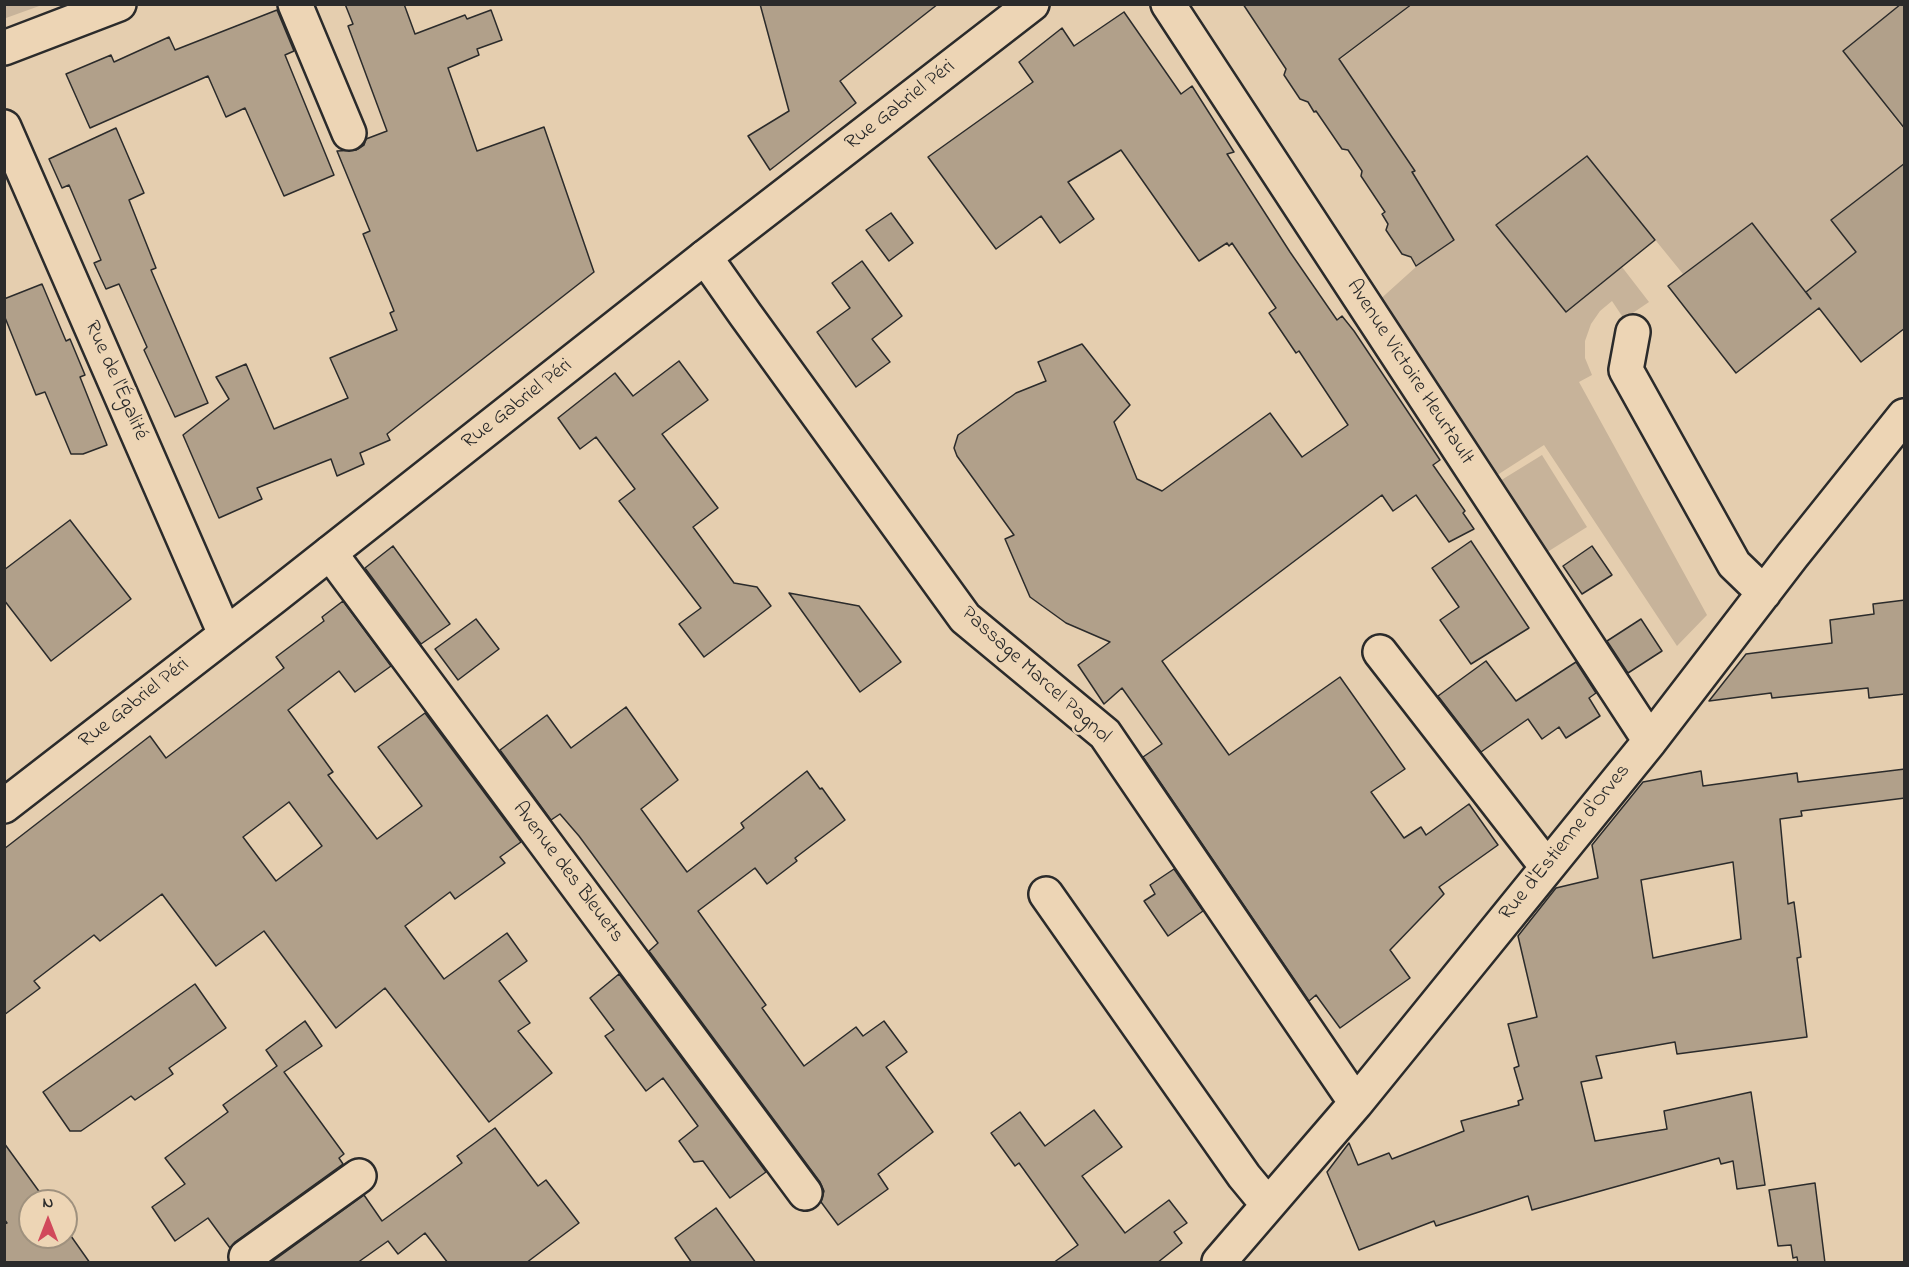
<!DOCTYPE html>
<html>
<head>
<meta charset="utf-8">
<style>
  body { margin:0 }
  #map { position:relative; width:1909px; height:1267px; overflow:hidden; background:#e5ceaf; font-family:"Indie Flower",sans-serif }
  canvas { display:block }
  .frame { position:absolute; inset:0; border:6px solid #2b2b2b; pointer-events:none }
  .north { position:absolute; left:18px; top:1189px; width:60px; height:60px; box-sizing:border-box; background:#edd5b5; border:2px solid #9f917e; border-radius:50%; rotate:0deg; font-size:16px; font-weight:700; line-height:24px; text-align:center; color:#2b2b2b }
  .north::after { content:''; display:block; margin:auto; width:21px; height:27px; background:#d1495b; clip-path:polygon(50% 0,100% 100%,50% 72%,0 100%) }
</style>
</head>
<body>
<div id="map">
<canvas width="1909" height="1267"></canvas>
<div class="frame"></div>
<div class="north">N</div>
</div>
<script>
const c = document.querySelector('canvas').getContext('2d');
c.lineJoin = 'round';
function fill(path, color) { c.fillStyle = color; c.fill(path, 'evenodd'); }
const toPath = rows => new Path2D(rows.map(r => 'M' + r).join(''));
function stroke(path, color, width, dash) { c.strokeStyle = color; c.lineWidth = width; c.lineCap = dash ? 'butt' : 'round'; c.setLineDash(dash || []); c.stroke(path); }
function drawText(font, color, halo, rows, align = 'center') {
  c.font = font + ' "Indie Flower",sans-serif'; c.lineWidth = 5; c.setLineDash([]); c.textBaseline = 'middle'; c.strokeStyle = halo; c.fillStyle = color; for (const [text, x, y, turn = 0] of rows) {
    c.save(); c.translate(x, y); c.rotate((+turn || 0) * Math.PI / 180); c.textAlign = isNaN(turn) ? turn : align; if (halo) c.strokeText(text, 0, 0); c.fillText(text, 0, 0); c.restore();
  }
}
const green = toPath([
  [4,5,5,4,42,5,6,18,5,17],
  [1412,5,1901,5,1843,51,1904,130,1904,163,1831,220,1856,252,1806,292,1751,223,1683,274,1587,156,1496,225,1566,312,1622,267,1649,302,1624,319,1612,301,1600,311,1591,324,1585,341,1585,358,1592,375,1579,382,1707,615,1677,646,1544,445,1491,479,1376,303,1417,266,1450,242,1410,173,1414,171,1333,65],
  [1542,455,1587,527,1541,556,1495,484]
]);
const building = toPath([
  [345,4,404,4,415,34,465,15,467,19,491,10,502,40,477,49,479,55,448,68,477,151,544,127,594,272,387,434,390,440,360,453,364,464,337,476,331,459,257,488,262,499,219,518,183,435,229,399,216,377,246,364,274,429,348,398,330,358,397,330,390,313,394,311,363,234,370,231,337,151,356,150,364,145,366,139,387,131,348,26,353,24,345,4],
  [760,4,938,4,840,81,856,103,770,170,748,136,789,111,760,4],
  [1243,4,1412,4,1339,59,1415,171,1412,172,1454,240,1416,266,1411,257,1402,254,1386,230,1388,224,1382,214,1385,212,1361,176,1362,171,1348,150,1342,149,1316,111,1314,112,1308,102,1300,99,1284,75,1286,69,1243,4],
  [1901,4,1905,4,1905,129,1843,51,1901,4],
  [277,10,294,51,285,55,334,175,284,196,245,108,226,117,208,76,90,128,66,74,111,55,114,62,169,37,175,50,277,10],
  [1124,12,1181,94,1192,86,1234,152,1227,154,1290,252,1337,320,1342,316,1354,331,1440,460,1433,465,1465,511,1463,513,1474,529,1449,542,1416,495,1393,511,1382,495,1162,661,1229,755,1340,677,1405,769,1371,792,1404,838,1421,827,1426,835,1469,804,1498,845,1439,887,1444,894,1390,950,1410,978,1340,1028,1316,995,1309,1001,1143,757,1162,744,1122,688,1104,704,1078,665,1110,642,1066,623,1030,597,1005,539,1014,535,957,456,954,448,958,435,1016,393,1046,381,1038,362,1082,344,1130,405,1114,422,1137,479,1162,491,1270,413,1302,457,1348,425,1299,351,1296,353,1269,313,1276,308,1232,243,1229,246,1227,243,1199,261,1121,150,1068,182,1094,219,1060,243,1041,216,996,249,928,157,1033,82,1019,62,1062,28,1074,46,1124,12],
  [116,128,144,193,129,200,156,268,151,270,208,403,175,417,144,350,147,347,119,284,106,289,94,263,101,260,69,185,62,188,49,159,116,128],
  [1587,156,1655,240,1566,312,1496,225,1587,156],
  [1905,163,1905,328,1861,362,1819,308,1736,373,1668,286,1752,223,1811,299,1806,292,1856,252,1831,220,1905,163],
  [891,213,913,243,889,261,866,230,891,213],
  [862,261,902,316,872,339,890,362,856,387,817,332,850,308,832,283,862,261],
  [42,284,66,341,70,339,85,375,80,377,107,445,83,454,71,454,45,392,36,395,4,315,4,299,42,284],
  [679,361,708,400,662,434,718,508,693,527,734,583,757,587,771,606,704,657,679,624,701,608,619,501,635,489,596,437,580,449,558,418,615,373,633,396,679,361],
  [70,520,131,599,51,661,4,600,4,570,70,520],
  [1471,541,1529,628,1471,664,1440,620,1459,607,1432,568,1471,541],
  [393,546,450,624,421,644,365,568,393,546],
  [1592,546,1612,575,1582,594,1563,566,1592,546],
  [789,593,859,606,901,662,860,692,789,593],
  [1905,600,1905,694,1869,698,1868,688,1772,698,1771,693,1709,701,1746,654,1832,643,1830,620,1874,614,1873,604,1905,600],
  [343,601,391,666,355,692,339,671,288,710,333,772,328,775,377,839,422,806,378,747,425,713,521,842,500,857,505,863,455,899,450,892,405,926,444,979,507,933,527,961,499,981,530,1023,518,1031,552,1073,489,1122,385,988,336,1028,264,931,216,966,162,894,100,941,94,935,34,981,40,988,4,1015,4,849,150,736,166,758,284,668,276,657,324,621,322,617,343,601],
  [289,802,322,846,276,881,243,837,289,802],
  [476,619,499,649,458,680,435,649,476,619],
  [1641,619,1662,651,1628,673,1607,641,1641,619],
  [1486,661,1516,701,1576,662,1596,693,1589,698,1600,716,1566,738,1559,727,1542,739,1528,719,1481,752,1438,696,1486,661],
  [626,707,678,780,641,809,687,872,744,828,741,823,807,771,820,789,822,788,845,820,795,858,797,861,767,884,755,868,698,911,766,1005,762,1008,804,1066,856,1027,863,1036,884,1021,907,1052,886,1067,933,1132,878,1174,888,1189,838,1225,821,1202,824,1191,820,1182,649,951,658,943,579,836,560,814,551,820,500,750,547,715,571,748,626,707],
  [1905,769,1905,798,1801,811,1802,816,1780,819,1788,904,1794,902,1801,957,1797,958,1807,1037,1677,1054,1675,1042,1596,1056,1602,1078,1581,1082,1595,1141,1667,1129,1664,1111,1751,1092,1765,1185,1737,1189,1733,1161,1721,1164,1719,1158,1532,1210,1528,1196,1436,1226,1434,1221,1359,1250,1327,1172,1349,1143,1358,1165,1389,1153,1392,1159,1464,1131,1461,1121,1519,1105,1518,1101,1523,1099,1514,1068,1519,1066,1508,1024,1537,1017,1518,936,1556,888,1598,878,1592,845,1643,782,1701,771,1703,786,1797,773,1798,782,1905,769],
  [1733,862,1741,939,1653,958,1641,880,1733,862],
  [1174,869,1203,911,1168,936,1144,901,1155,894,1150,885,1174,869],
  [619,974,766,1172,730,1198,703,1161,694,1162,679,1141,698,1126,663,1078,646,1091,605,1036,614,1030,590,998,619,974],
  [195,984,226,1028,169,1068,173,1074,135,1100,131,1096,81,1131,70,1131,43,1092,195,984],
  [305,1021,322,1046,284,1072,344,1154,339,1158,343,1164,235,1242,230,1248,208,1218,175,1241,152,1207,185,1184,165,1158,228,1112,223,1105,277,1066,266,1050,305,1021],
  [1094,1110,1122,1147,1082,1176,1125,1233,1169,1200,1187,1223,1174,1232,1182,1243,1157,1263,1053,1263,1078,1245,1019,1163,1015,1166,991,1133,1020,1112,1045,1146,1094,1110],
  [495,1128,538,1186,546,1180,579,1223,526,1263,448,1263,425,1233,398,1254,388,1241,357,1263,275,1263,273,1261,364,1195,382,1221,462,1163,457,1156,495,1128],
  [4,1143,46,1201,30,1201,30,1237,66,1237,66,1229,90,1263,4,1263,4,1224,7,1223,4,1219,4,1143],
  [1815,1183,1825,1263,1798,1263,1797,1257,1793,1258,1791,1245,1778,1246,1769,1190,1815,1183],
  [716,1208,756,1263,692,1263,683,1250,675,1238,716,1208]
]);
const minor = toPath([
  [295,4,349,133],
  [1168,4,1650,741],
  [4,48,119,4],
  [4,127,225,634],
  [705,257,745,314,965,618,1105,734,1356,1103],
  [1633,332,1626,370,1734,564,1764,593],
  [330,553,805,1193],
  [1380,652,1547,867],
  [1046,894,1244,1176,1268,1205],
  [249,1262,246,1257,359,1176],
  [1219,1262,1356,1103,1650,741,1792,556,1904,416]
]);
const major = toPath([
  [4,806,274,597,705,257,1032,4]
]);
const streetNames = [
  ["Rue Gabriel Péri",901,106,-38],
  ["Avenue Victoire Heurtault",1409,373,57],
  ["Rue de l'Égalité",115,381,66],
  ["Rue Gabriel Péri",518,405,-38],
  ["Passage Marcel Pagnol",1035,676,42],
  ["Rue Gabriel Péri",135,704,-38],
  ["Rue d'Estienne d'Orves",1566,843,-51],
  ["Avenue des Bleuets",567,873,53]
];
fill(green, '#c7b39a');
fill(building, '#b1a08a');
stroke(building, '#2b2b2b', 1.5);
stroke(minor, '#2b2b2b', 38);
stroke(major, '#2b2b2b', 38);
stroke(minor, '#edd5b5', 33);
stroke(major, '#edd5b5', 33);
drawText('21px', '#2b2b2b', '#edd5b5', streetNames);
</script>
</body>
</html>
